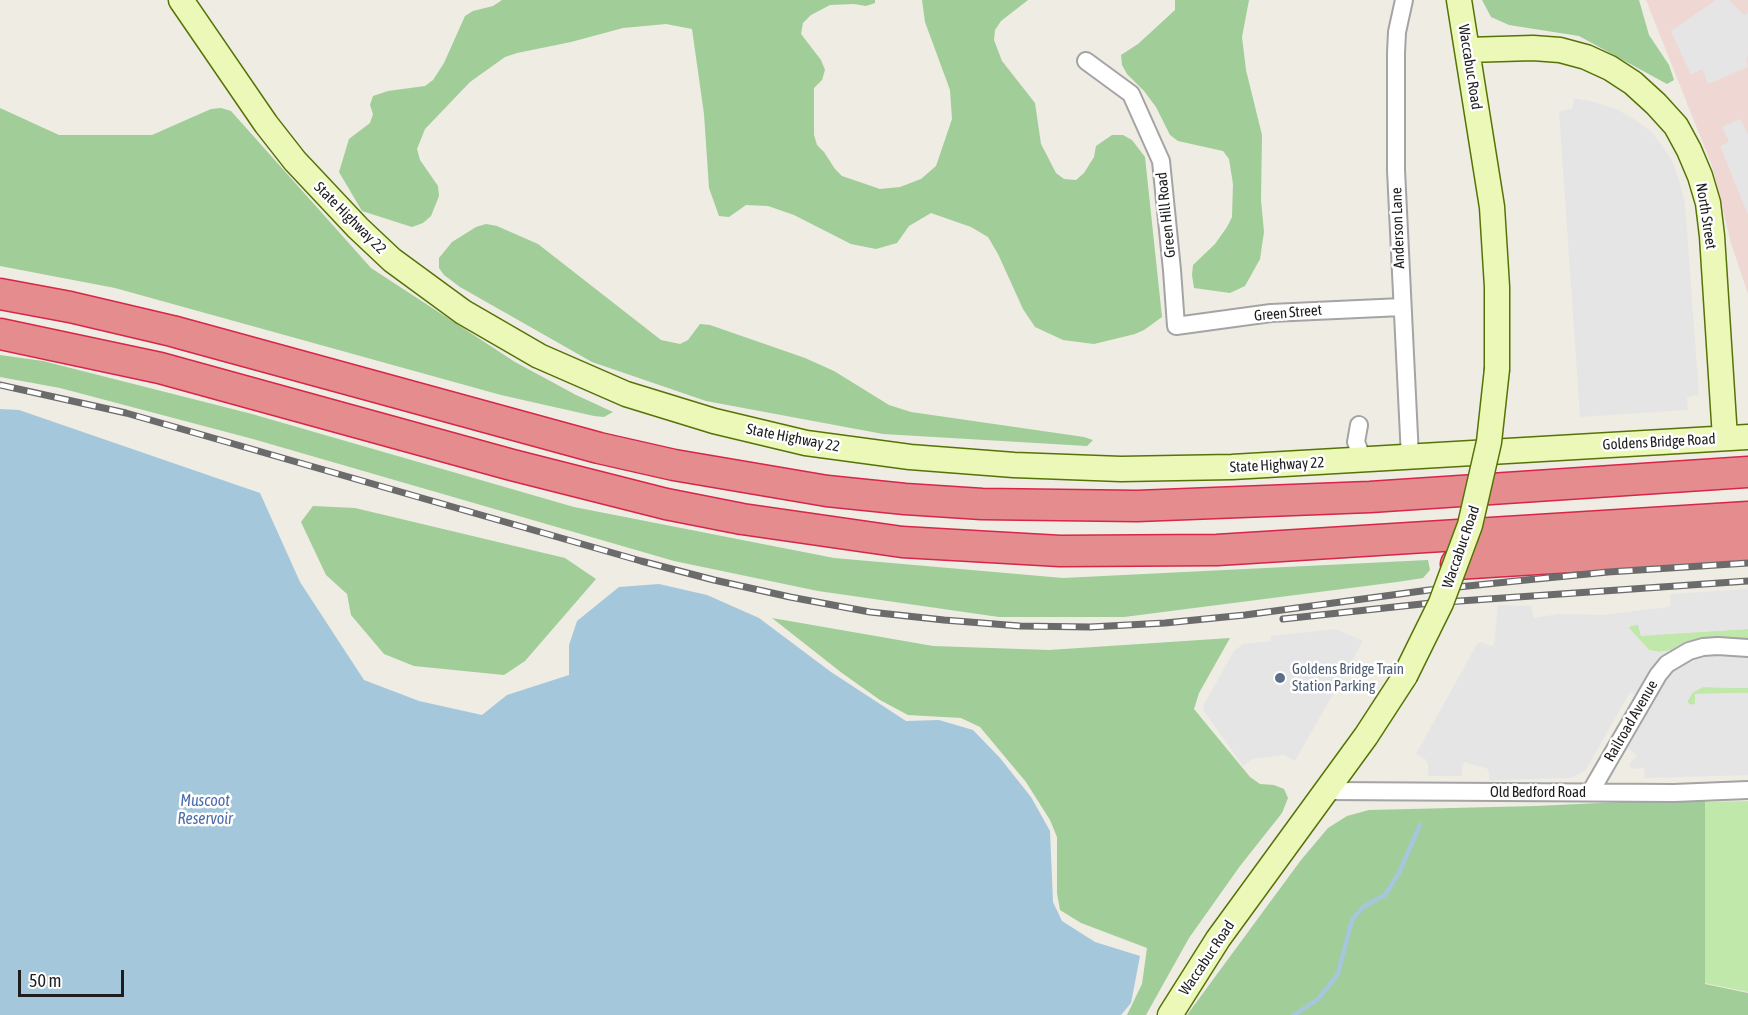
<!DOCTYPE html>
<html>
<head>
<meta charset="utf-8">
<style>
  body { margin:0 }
  #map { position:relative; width:1748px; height:1015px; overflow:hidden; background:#eeece3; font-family:"Asap Condensed",sans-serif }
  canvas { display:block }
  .scale { position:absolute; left:18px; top:970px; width:106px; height:27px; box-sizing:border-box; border:3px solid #1d1d1d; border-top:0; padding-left:8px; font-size:18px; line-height:21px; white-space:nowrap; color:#1d1d1d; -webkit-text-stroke:4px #fff; paint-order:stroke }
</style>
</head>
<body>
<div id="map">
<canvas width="1748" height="1015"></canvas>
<div class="scale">50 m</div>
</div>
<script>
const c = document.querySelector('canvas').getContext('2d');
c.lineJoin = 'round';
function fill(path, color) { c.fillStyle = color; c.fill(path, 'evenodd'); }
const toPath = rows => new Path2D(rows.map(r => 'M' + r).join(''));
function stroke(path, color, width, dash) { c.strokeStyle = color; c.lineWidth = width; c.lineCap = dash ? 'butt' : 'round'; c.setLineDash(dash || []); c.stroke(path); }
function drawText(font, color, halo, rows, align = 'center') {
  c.font = font + ' "Asap Condensed",sans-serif'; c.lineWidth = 5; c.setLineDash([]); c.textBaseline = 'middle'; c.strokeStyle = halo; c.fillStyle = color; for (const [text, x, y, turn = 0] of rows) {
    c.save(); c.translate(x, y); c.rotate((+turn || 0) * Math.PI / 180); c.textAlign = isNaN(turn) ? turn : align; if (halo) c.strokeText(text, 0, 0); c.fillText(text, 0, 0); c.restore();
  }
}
const commercial = toPath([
  [1646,0,1748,0,1748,294,1731,243,1712,166]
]);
const grass = toPath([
  [1638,624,1641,635,1748,629,1748,639,1707,637,1684,642,1672,650,1659,652,1649,650,1628,627],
  [1703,687,1748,688,1748,693,1696,694,1695,704,1690,705,1687,702,1689,698,1693,692],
  [1748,801,1748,992,1704,983,1702,802]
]);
const forest = toPath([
  [502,0,875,0,875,3,866,6,854,4,830,5,811,15,803,23,801,34,821,60,825,70,822,80,814,88,814,135,817,145,824,152,835,169,842,176,880,189,900,187,921,179,936,166,952,119,950,90,925,22,922,0,1028,0,1001,21,995,30,994,40,1002,61,1035,103,1041,144,1056,173,1064,179,1076,180,1084,173,1094,157,1096,146,1112,135,1123,135,1132,140,1145,157,1162,317,1144,330,1135,334,1094,344,1063,340,1035,327,1023,309,998,254,988,237,971,227,931,213,909,226,897,243,876,249,851,244,794,215,768,206,746,205,729,217,719,216,709,188,704,114,692,29,666,24,623,28,571,42,517,53,505,57,470,82,425,129,417,149,420,160,438,186,439,196,431,216,423,223,412,227,362,211,339,172,349,139,370,123,373,114,370,105,373,96,388,91,425,86,433,80,444,63,465,16,473,11,493,6],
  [1175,0,1249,0,1242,37,1246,70,1262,135,1261,200,1264,232,1260,259,1245,286,1230,293,1194,288,1192,275,1193,265,1215,244,1227,227,1232,217,1233,184,1229,159,1223,151,1178,141,1170,135,1156,107,1144,91,1127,74,1122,65,1121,55,1138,44,1175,10],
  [1482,0,1639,0,1649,35,1669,65,1674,80,1667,84,1579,36,1509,25,1491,17],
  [0,108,59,135,152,135,211,109,221,108,231,111,371,268,515,362,576,395,613,412,604,417,594,416,501,395,115,288,0,266],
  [486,224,497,226,538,244,661,340,680,344,688,340,700,324,710,325,805,358,834,371,889,405,911,412,1084,437,1093,440,1087,446,883,434,706,401,592,362,460,287,444,275,439,268,439,258,452,242,476,227],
  [0,355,43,361,252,414,574,507,834,558,1063,578,1428,560,1430,570,1423,578,1397,582,1124,617,999,617,818,591,674,561,253,439,60,388,0,377],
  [313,506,355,508,565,558,596,579,525,661,504,675,414,666,384,654,351,615,347,594,326,575,301,522],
  [772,618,933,646,1049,650,1230,638,1199,693,1194,709,1250,777,1260,784,1274,785,1284,789,1288,798,1282,813,1240,866,1189,938,1146,1015,1127,1015,1142,984,1147,948,1081,923,1060,910,1057,893,1057,837,1050,820,1026,782,980,727,961,718,908,715,880,700,842,673],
  [1705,798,1705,984,1748,993,1748,1015,1187,1015,1301,860,1328,828,1347,816,1369,810,1536,806]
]);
const parking = toPath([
  [1716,0,1729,0,1744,15,1748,12,1748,56,1746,59,1748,67,1708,84,1702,69,1691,75,1671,31],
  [1574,98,1594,102,1616,109,1634,119,1652,132,1672,160,1680,183,1685,204,1699,395,1687,397,1688,410,1580,417,1559,111,1572,109],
  [1740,119,1748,135,1748,215,1720,146,1729,142,1722,127],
  [1748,589,1748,629,1641,636,1638,625,1627,626,1649,650,1659,652,1672,650,1684,642,1707,637,1748,639,1748,688,1703,687,1693,692,1687,702,1691,705,1695,704,1695,694,1748,693,1748,775,1645,778,1644,768,1632,769,1629,764,1637,756,1628,748,1654,702,1630,692,1585,771,1571,778,1490,780,1488,769,1465,762,1462,766,1462,776,1428,776,1428,764,1425,759,1416,754,1477,644,1481,642,1491,646,1494,645,1498,605,1531,606,1534,618,1559,614,1603,615,1668,607,1671,604,1670,594],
  [1336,629,1363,641,1295,761,1284,755,1252,759,1243,766,1204,711,1203,706,1234,651,1243,644,1271,641,1271,636]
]);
const water = toPath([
  [0,409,19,410,260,493,300,582,364,680,419,701,482,715,507,695,569,675,569,645,577,621,619,587,659,584,707,595,759,618,831,672,906,721,939,720,973,730,1000,758,1031,797,1050,831,1053,902,1062,921,1095,942,1140,956,1131,1003,1121,1015,0,1015]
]);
const stream = toPath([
  [1294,1015,1318,999,1338,974,1352,920,1363,907,1385,895,1399,873,1420,825]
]);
const minor = toPath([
  [1404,0,1397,32,1396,53,1396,170,1410,457],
  [1086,61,1131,94,1161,161,1172,270,1176,326,1271,313,1402,307],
  [1359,425,1356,442,1363,460],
  [1327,791,1674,793,1748,790],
  [1591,791,1658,675,1667,664,1689,651,1703,647,1718,646,1748,648]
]);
const secondary = toPath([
  [181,0,266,124,295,161,358,228,392,260,463,312,539,356,626,394,714,421,806,443,910,457,1014,465,1121,469,1232,467,1748,437],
  [1459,0,1492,207,1497,287,1497,369],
  [1467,50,1533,48,1560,50,1586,57,1610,68,1633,83,1656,104,1676,126,1689,150,1700,176,1708,203,1712,236,1725,438],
  [1170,1015,1218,939,1366,736,1405,676]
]);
const motorway = toPath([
  [0,294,70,307,172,331,599,448,674,465,827,491,905,499,982,504,1137,506,1370,497,1748,472],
  [0,334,160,368,512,465,666,504,742,519,902,542,1060,551,1217,550,1748,517],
  [1456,564,1748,546]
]);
const rail = toPath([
  [0,385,126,413,641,561,714,580,790,597,870,612,944,620,1020,626,1090,627,1165,623,1245,615,1429,590,1526,580,1608,572,1748,563],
  [1283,619,1431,603,1748,581]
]);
const secondaryBridge = toPath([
  [1405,676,1441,603,1470,525,1489,442,1497,369]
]);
const markers = [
  [1280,678,6,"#5c6f8a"]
];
const streetNames = [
  ["Waccabuc Road",1470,67,81],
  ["Green Hill Road",1166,215,-96],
  ["North Street",1706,216,81],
  ["State Highway 22",350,218,45],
  ["Anderson Lane",1398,228,-92],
  ["Green Street",1288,313,-5],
  ["State Highway 22",793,438,11],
  ["Goldens Bridge Road",1659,442,-3],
  ["State Highway 22",1277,465,-3],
  ["Waccabuc Road",1461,547,-71],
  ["Railroad Avenue",1631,721,-60],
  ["Old Bedford Road",1538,792],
  ["Waccabuc Road",1207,958,-56]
];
const serviceNames = [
  ["Goldens Bridge Train",1292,669],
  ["Station Parking",1292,686]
];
const waterNames = [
  ["Muscoot",205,801],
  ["Reservoir",205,819]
];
fill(commercial, '#efd8d3');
fill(grass, '#bfe8aa');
fill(forest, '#a0cd98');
fill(parking, '#e5e5e5');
fill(water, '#a4c7dc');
stroke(stream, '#a4c7dc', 4.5);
stroke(minor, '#a4a4a4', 20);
stroke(secondary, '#567306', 27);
stroke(motorway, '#d72648', 33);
stroke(minor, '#fff', 16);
stroke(secondary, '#ebf8b7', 24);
stroke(motorway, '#e58c8f', 30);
stroke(rail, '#6b6b6b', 7);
stroke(rail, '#fff', 4.5, [14]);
stroke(secondaryBridge, '#567306', 27, []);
stroke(secondaryBridge, '#ebf8b7', 24);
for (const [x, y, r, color] of markers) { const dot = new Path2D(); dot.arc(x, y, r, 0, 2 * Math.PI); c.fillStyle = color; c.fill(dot); stroke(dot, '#fff', 2); }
drawText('15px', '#1d1d1d', '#fff', streetNames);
drawText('15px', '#4e5e75', '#fff', serviceNames, 'left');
drawText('italic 16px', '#4b6dac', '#fff', waterNames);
</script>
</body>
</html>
